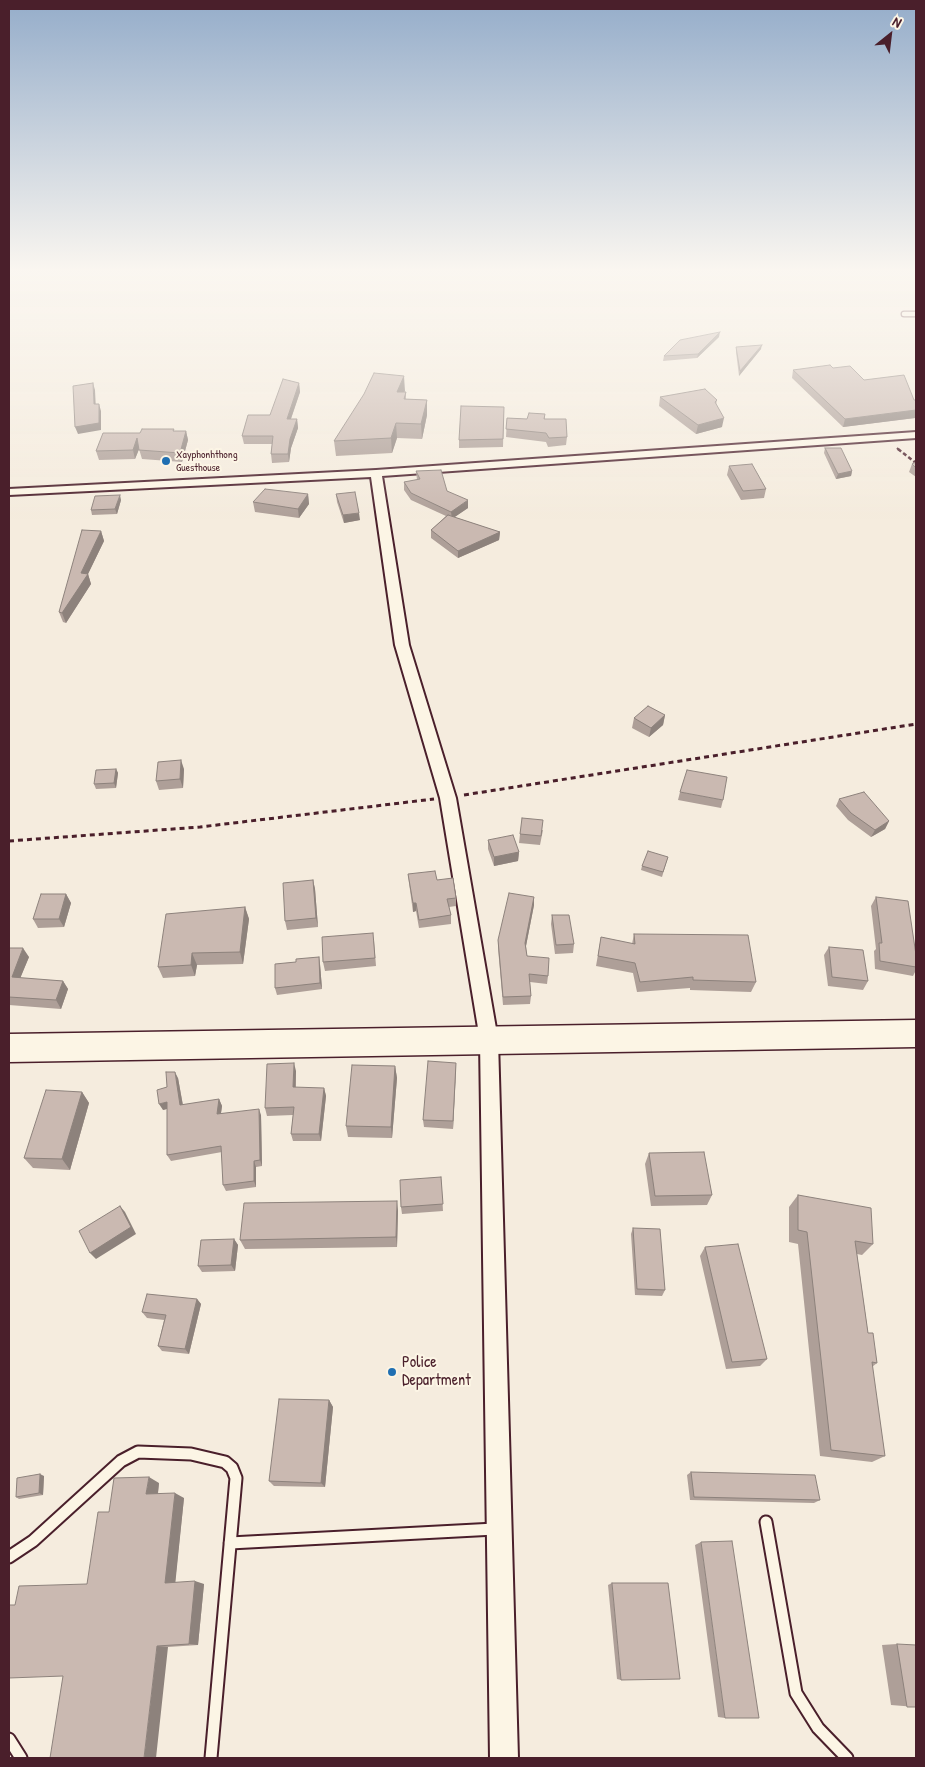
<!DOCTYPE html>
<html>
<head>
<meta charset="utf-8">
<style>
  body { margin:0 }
  #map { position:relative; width:925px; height:1767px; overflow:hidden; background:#f5ecde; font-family:"Patrick Hand",sans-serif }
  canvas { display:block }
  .frame { position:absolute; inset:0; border:10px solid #4a1f2b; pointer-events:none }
  .north { position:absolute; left:865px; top:10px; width:50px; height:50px; -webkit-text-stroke:4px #fcf5e5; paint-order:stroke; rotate:29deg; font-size:14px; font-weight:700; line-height:20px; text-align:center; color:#4a1f2b }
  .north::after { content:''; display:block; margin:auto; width:18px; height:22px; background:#4a1f2b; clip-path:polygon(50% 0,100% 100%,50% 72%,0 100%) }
</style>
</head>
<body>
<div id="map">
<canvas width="925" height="1767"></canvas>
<div class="frame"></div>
<div class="north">N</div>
</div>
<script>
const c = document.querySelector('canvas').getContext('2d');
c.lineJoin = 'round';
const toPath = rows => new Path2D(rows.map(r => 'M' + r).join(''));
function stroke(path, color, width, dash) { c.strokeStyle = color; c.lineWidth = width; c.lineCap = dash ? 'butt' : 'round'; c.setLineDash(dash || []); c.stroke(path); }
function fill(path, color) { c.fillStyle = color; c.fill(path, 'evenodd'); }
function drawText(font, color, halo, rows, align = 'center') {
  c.font = font + ' "Patrick Hand",sans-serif'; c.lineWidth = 4; c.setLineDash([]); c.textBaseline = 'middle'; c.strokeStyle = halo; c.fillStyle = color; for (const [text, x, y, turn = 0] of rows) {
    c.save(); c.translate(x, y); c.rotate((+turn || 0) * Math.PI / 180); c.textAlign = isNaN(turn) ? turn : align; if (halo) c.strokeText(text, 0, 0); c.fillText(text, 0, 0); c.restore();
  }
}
const pathFar2 = toPath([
  [897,448,899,450]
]);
const pathFar1 = toPath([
  [898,449,916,463]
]);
const path = toPath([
  [464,795,916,724],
  [9,841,200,827,434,799]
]);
const laneFar1 = toPath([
  [904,314,916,314]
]);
const lane = toPath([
  [766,1522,796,1693,818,1728,847,1758],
  [230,1543,495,1529],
  [9,1557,33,1541,121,1461,138,1452,191,1454,225,1462,232,1468,236,1478,211,1758],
  [9,1739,21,1758]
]);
const street = toPath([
  [916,432,916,438,382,476,409,645,456,798,498,1040,518,1758,490,1758,480,1040,440,798,395,645,371,477,9,495,9,489,376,470,916,432]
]);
const highway = toPath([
  [916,1020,916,1047,9,1062,9,1034,916,1020]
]);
const wall = toPath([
  [719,337,697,358,663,361,664,356],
  [736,347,761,349,739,376,736,352],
  [833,368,914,400,916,400,916,420,915,418,843,427,792,378,793,370],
  [404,376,404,392,406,392,406,399,427,400,427,415,422,439,397,438,392,453,336,456,334,441],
  [299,383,300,392,291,419,297,419,298,428,291,448,289,462,272,463,271,454,272,444,244,444,242,436,270,415],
  [660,397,717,400,716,405,722,427,696,434,659,406],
  [504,407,503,447,459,448,459,440],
  [545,414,545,419,567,437,566,445,548,447,546,442,506,437,507,418,527,419],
  [175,431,186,431,188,440,182,462,142,459,139,449,135,459,99,460,96,451,140,433],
  [825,448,852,471,851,476,836,479,824,453],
  [916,462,916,477,909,472,912,464],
  [729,466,766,489,764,498,741,500,727,475],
  [416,471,447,491,468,508,454,517,500,532,499,540,458,558,431,538,431,530,446,516,411,500,404,490,404,482,417,480],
  [308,494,309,504,299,518,255,512,253,502],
  [336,494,360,520,344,523,337,502],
  [121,500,117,514,92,515,91,510],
  [101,531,104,541,88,574,91,584,66,623,63,622,59,612],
  [665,715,663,725,649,737,632,728,634,718],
  [116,769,118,773,116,788,96,789,94,784],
  [184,769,183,788,159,790,156,781],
  [680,792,723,800,721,808,678,800],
  [839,799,889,821,885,829,871,837,848,820,836,806],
  [543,830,540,845,519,843,520,834],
  [488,840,519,852,518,861,494,866,488,849],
  [668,857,662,877,641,870,642,866],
  [408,874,437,880,456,898,456,906,449,907,451,915,451,924,419,928,416,911,413,912,409,883],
  [313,880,315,889,318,927,287,930,285,921],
  [66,894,71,903,64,927,38,928,33,919],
  [534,897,534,905,526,946,527,956,548,976,547,984,530,982,531,996,530,1004,503,1005,498,948,498,940],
  [876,897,916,955,916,970,913,976,875,969,874,951,876,949,871,906],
  [245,907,249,919,243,964,197,965,195,976,163,978,158,967],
  [552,915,574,944,573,953,555,954,551,924],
  [634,934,756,982,751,992,690,990,690,988,637,992,633,973,596,966,601,937,632,944],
  [374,941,376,966,325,971,323,962],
  [829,947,868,981,863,990,828,986,824,955],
  [9,948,29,957,20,978,63,981,68,989,61,1009,9,1005],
  [319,957,320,964,322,989,277,995,275,988,296,962],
  [456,1063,453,1129,424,1127,423,1120],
  [395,1066,397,1078,392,1138,348,1137,346,1126],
  [296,1071,296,1088,324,1088,326,1096,321,1141,293,1141,291,1134,293,1115,267,1116,265,1108],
  [178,1078,183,1105,219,1099,222,1106,221,1113,261,1115,262,1166,256,1167,256,1187,226,1191,223,1185,222,1152,171,1161,167,1155,167,1109,163,1110,167,1087],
  [82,1092,89,1103,70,1170,33,1168,24,1158],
  [649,1153,712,1195,707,1205,651,1206,645,1164],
  [441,1177,443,1211,402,1214,401,1207],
  [798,1195,873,1244,862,1255,857,1254,868,1333,877,1363,872,1367,885,1456,872,1462,820,1456,798,1244,789,1242,789,1207],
  [398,1210,397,1247,245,1249,240,1240],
  [633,1228,665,1290,662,1296,635,1295,631,1234],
  [234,1239,238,1245,235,1271,202,1272,198,1266],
  [705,1247,767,1359,760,1366,726,1369,700,1256],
  [197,1299,201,1304,189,1354,162,1351,158,1346,164,1320,147,1318,142,1312],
  [329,1400,333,1407,325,1487,274,1486,269,1481],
  [691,1472,820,1500,814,1503,690,1500,687,1475],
  [44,1476,43,1495,19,1499,16,1497],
  [159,1483,158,1494,184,1498,175,1582,204,1584,198,1645,168,1647,63,1676,15,1605,87,1584,109,1512],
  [701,1542,725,1718,718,1717,695,1545],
  [612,1583,621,1680,617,1679,608,1585],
  [897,1644,916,1707,891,1705,882,1645]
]);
const shadedWall = toPath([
  [720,332,719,337,697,358,698,354],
  [762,345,761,349,739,376,740,371],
  [404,376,405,391,398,408,397,392],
  [93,383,95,390,96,411,94,404],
  [299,383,300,392,288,427,287,419],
  [427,400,427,415,422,439,421,424],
  [99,404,101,411,101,430,78,434,75,427],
  [916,410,916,414,915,418,843,427,845,419],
  [724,418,722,427,696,434,698,425],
  [297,419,298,428,291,448,289,462,288,454,290,439],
  [396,423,397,438,392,453,391,438],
  [186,431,188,440,182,462,180,453],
  [137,438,140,447,135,459,133,450],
  [852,471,851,476,836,479,838,474],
  [308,494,309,504,299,518,298,509],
  [120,495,121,500,117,514,115,509],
  [468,500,468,508,452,519,451,512],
  [359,513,360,520,344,523,343,515],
  [101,531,104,541,88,574,91,584,66,623,62,613,81,573],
  [500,532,499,540,458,558,458,551],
  [665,715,663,725,649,737,651,728],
  [181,760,184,769,183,788,180,779],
  [116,769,118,773,116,788,114,783],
  [889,821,885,829,871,837,875,830],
  [519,852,518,861,494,866,494,857],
  [313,880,315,889,318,927,316,918],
  [66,894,71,903,64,927,59,919],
  [534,897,534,905,525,951,525,943],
  [413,903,416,903,416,911,413,912],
  [245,907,249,919,243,964,240,952],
  [23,948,29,957,17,986,12,977],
  [192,953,197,965,195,976,191,965],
  [319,957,320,964,322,989,320,983],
  [63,981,68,989,61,1009,56,1000],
  [294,1063,296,1071,295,1095,293,1087],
  [456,1063,456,1071,453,1129,453,1121],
  [395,1066,397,1078,392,1138,391,1127],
  [175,1072,178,1078,184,1112,180,1105],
  [324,1088,326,1096,321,1141,319,1134],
  [82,1092,89,1103,70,1170,62,1159],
  [219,1099,222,1106,220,1120,217,1114],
  [167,1102,170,1108,163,1110,159,1104],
  [259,1109,261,1115,262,1166,260,1160],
  [254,1161,256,1167,256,1187,254,1181],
  [397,1201,398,1210,397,1247,396,1237],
  [120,1206,125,1212,136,1234,96,1259,90,1253],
  [234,1239,238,1245,235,1271,231,1265],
  [197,1299,201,1304,189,1354,185,1349],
  [329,1400,333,1407,325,1487,321,1483],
  [40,1474,44,1476,43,1495,39,1493],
  [149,1477,159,1483,157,1500,146,1494],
  [175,1493,184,1498,175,1586,165,1583],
  [195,1581,204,1584,198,1645,189,1644],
  [157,1646,168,1647,156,1758,144,1758]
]);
const building = toPath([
  [720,332,698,354,664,356,680,340,720,332],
  [762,345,740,371,736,347,762,345],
  [830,365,833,368,850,366,864,380,904,375,914,400,916,400,916,410,845,419,793,370,830,365],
  [374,373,404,376,397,392,406,392,404,399,427,400,421,424,396,423,391,438,334,441,364,394,374,373],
  [283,379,299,383,287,419,297,419,290,439,288,454,271,454,273,436,242,436,248,415,270,415,283,379],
  [93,383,94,404,99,404,99,423,75,427,73,386,93,383],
  [705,389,717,400,715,402,724,418,698,425,660,397,705,389],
  [461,406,504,407,503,439,459,440,461,406],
  [529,413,545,414,544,419,566,419,567,437,549,438,546,433,506,429,507,418,527,419,529,413],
  [142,429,174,429,173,431,186,431,180,453,139,450,137,438,133,450,96,451,103,433,140,433,142,429],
  [825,448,841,448,852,471,838,474,825,448],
  [916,462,916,468,912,464,916,462],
  [752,464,766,489,743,491,729,466,752,464],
  [441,470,447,491,468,500,451,512,411,493,404,482,420,479,416,471,441,470],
  [265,489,308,494,298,509,253,502,265,489],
  [355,492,359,513,343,515,336,494,355,492],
  [120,495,115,509,91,510,95,496,120,495],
  [448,515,500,532,458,551,431,530,448,515],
  [82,530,101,531,81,573,88,574,62,613,59,612,82,530],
  [648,706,665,715,651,728,634,718,648,706],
  [181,760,180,779,156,781,158,762,181,760],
  [116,769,114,783,94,784,96,770,116,769],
  [687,770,727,777,723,800,680,792,687,770],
  [864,792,889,821,875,830,851,813,839,799,864,792],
  [522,818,543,820,541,836,520,834,522,818],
  [513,835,519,852,494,857,488,840,513,835],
  [648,851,668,857,663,872,642,866,648,851],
  [435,871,437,880,453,878,456,898,447,899,451,915,419,920,416,903,413,903,408,874,435,871],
  [313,880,316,918,285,921,283,883,313,880],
  [509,893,534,897,525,943,527,956,549,958,548,976,529,974,531,996,503,997,498,940,509,893],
  [41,894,66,894,59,919,33,919,41,894],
  [876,897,908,901,916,955,916,967,880,961,879,943,882,943,876,897],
  [245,907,240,952,192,953,191,965,158,967,166,914,245,907],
  [552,915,569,915,574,944,556,945,552,915],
  [373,933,375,958,323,962,322,937,373,933],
  [634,934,748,935,756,982,693,980,693,977,640,982,635,963,598,956,601,937,635,944,634,934],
  [829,947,863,950,868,981,832,977,829,947],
  [9,948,23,948,12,977,63,981,56,1000,9,997,9,948],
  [319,957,320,983,275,988,275,964,296,962,296,959,319,957],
  [428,1061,456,1063,453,1121,423,1120,428,1061],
  [294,1063,293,1087,324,1088,319,1134,291,1134,294,1107,265,1108,267,1064,294,1063],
  [352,1065,395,1066,391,1127,346,1126,352,1065],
  [166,1072,175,1072,180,1105,219,1099,217,1114,259,1109,260,1160,254,1161,254,1181,223,1185,221,1146,167,1155,167,1102,159,1104,157,1090,167,1087,166,1072],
  [46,1090,82,1092,62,1159,24,1158,46,1090],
  [704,1152,712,1195,655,1196,649,1153,704,1152],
  [441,1177,443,1204,401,1207,400,1180,441,1177],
  [798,1195,871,1208,873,1244,855,1241,868,1333,873,1333,877,1363,872,1362,885,1456,831,1450,807,1232,798,1230,798,1195],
  [397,1201,396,1237,240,1240,244,1203,397,1201],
  [120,1206,131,1227,90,1253,79,1231,120,1206],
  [633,1228,660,1229,665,1290,637,1289,633,1228],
  [234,1239,231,1265,198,1266,201,1240,234,1239],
  [738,1244,767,1359,732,1362,705,1247,738,1244],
  [147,1294,197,1299,185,1349,158,1346,166,1315,142,1312,147,1294],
  [279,1399,329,1400,321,1483,269,1481,279,1399],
  [691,1472,815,1475,820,1500,694,1497,691,1472],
  [40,1474,39,1493,16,1497,17,1478,40,1474],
  [149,1477,146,1494,175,1493,165,1583,195,1581,189,1644,157,1646,144,1758,50,1758,63,1676,9,1678,9,1605,15,1605,19,1586,87,1584,98,1512,109,1512,114,1478,149,1477],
  [732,1541,759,1718,725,1718,701,1542,732,1541],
  [612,1583,668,1583,680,1679,621,1680,612,1583],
  [897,1644,916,1645,916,1707,907,1707,897,1644]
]);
const markers = [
  [166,461,5,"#1f6fb2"],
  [392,1372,5,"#1f6fb2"]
];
const farPoinames = [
  ["Xayphonhthong",176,455],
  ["Guesthouse",176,468]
];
const nearPoinames = [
  ["Police",402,1363],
  ["Department",402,1381]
];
stroke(laneFar1, '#4a1f2b', 7);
stroke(lane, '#4a1f2b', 15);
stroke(street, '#4a1f2b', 4);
stroke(highway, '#4a1f2b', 3);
stroke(pathFar2, '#4a1f2b', 2, [3, 2.5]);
stroke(pathFar1, '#4a1f2b', 2.5, [4, 2.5]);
stroke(path, '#4a1f2b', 3, [5, 4]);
stroke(laneFar1, '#fcf5e5', 4.5);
stroke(lane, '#fcf5e5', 11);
fill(street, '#fcf5e5');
fill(highway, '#fcf5e5');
fill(wall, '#ae9f98');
fill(shadedWall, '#8d827c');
fill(building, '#cab9b1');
stroke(building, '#8d827c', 1);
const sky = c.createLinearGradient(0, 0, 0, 519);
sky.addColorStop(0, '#95adca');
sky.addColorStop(0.52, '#faf6f0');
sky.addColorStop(1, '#faf6f000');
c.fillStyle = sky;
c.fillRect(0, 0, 925, 519);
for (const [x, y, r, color] of markers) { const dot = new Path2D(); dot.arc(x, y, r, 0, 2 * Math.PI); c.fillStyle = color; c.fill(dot); stroke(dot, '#fcf5e5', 2); }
drawText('11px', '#4a1f2b', '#fcf5e5', farPoinames, 'left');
drawText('16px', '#4a1f2b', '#fcf5e5', nearPoinames, 'left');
</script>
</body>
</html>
